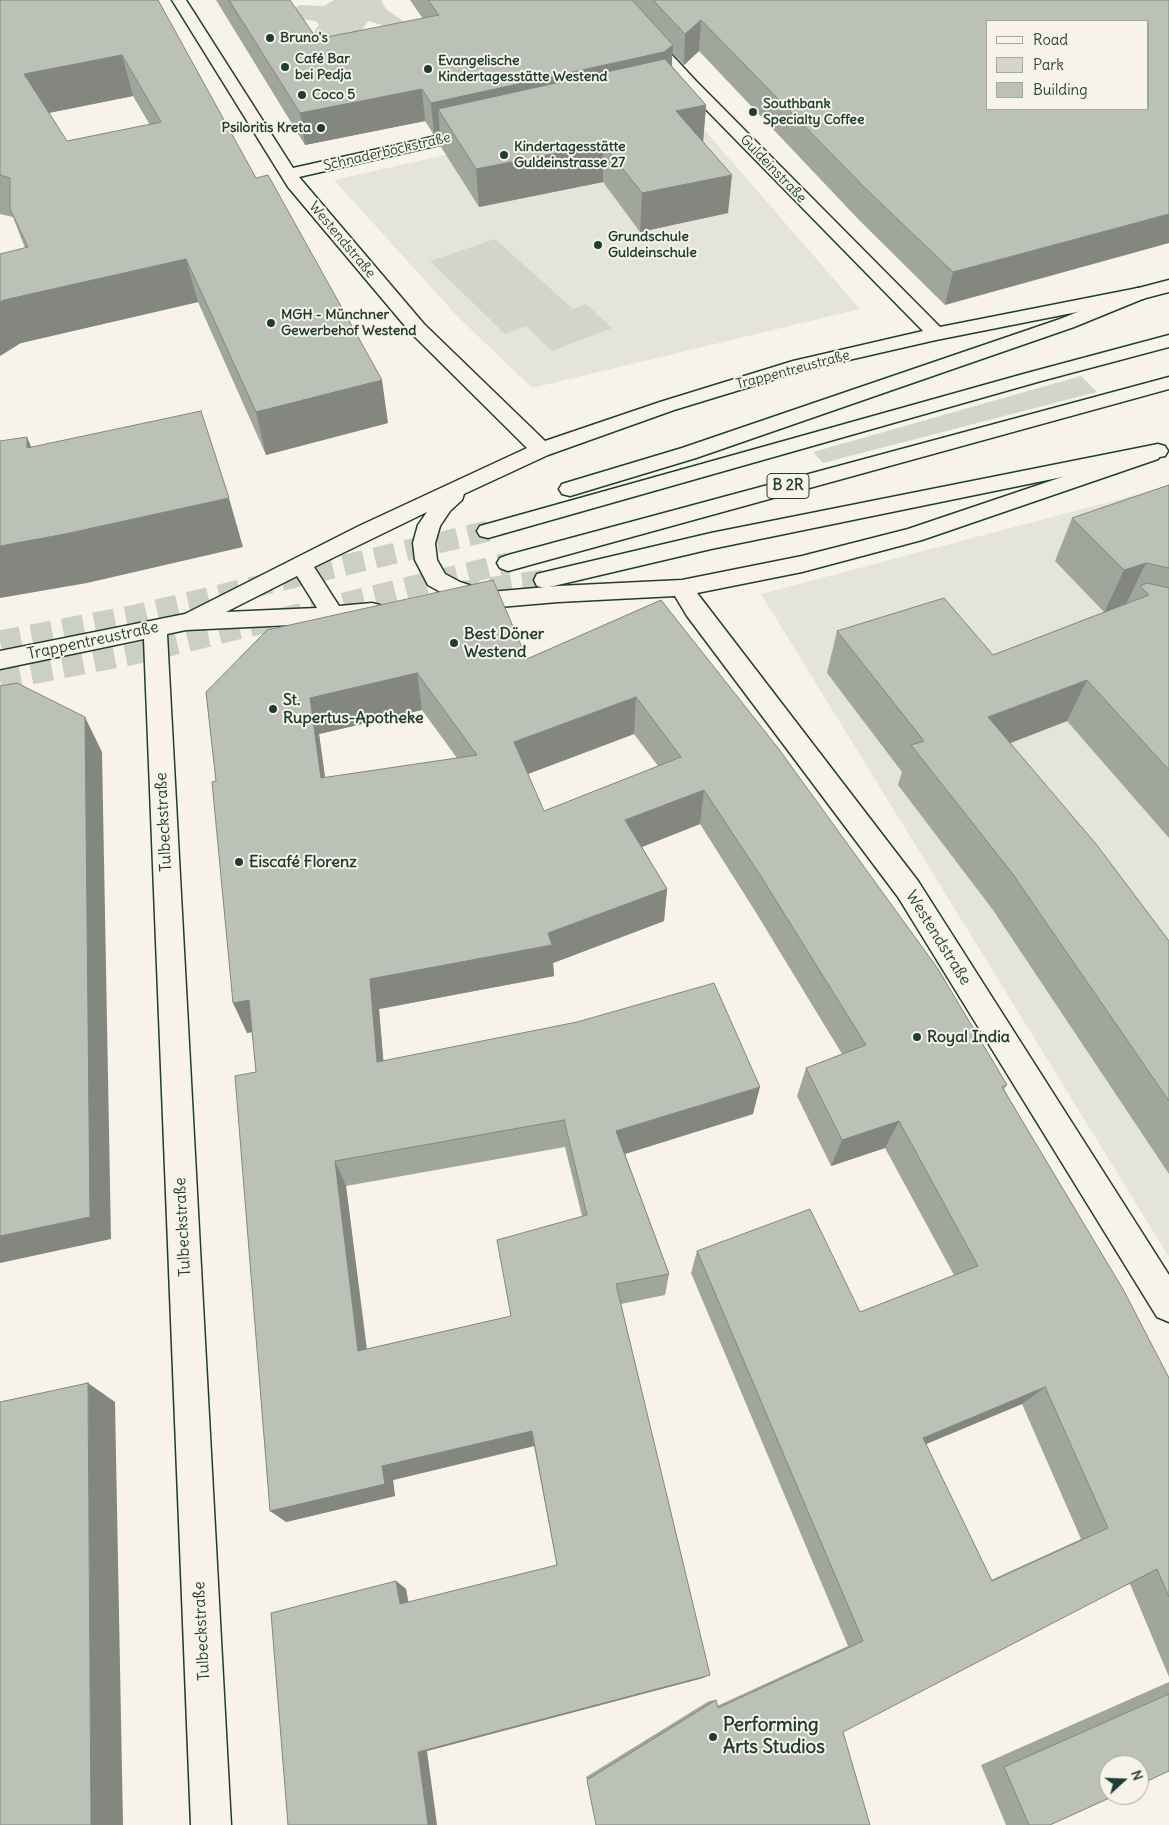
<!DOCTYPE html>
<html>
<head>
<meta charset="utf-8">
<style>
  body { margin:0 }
  #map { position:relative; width:1169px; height:1825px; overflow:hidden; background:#f7f3e8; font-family:Delius,sans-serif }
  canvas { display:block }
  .legend { position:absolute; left:986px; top:20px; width:162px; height:90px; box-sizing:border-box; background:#f7f3e8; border:1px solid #a1aaa0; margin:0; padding:6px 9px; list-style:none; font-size:15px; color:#1f3d34 }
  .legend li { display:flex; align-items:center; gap:10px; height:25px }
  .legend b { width:25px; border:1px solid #a1aaa0 }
  .north { position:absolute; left:1099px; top:1755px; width:50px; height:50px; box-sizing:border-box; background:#f7f3e8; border:1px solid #a1aaa0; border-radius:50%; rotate:70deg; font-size:14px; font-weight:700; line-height:20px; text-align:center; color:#1f3d34 }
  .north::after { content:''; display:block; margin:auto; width:18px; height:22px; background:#1f3d34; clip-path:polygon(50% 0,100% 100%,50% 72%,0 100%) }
</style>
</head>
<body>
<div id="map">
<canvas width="1169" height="1825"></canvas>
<ul class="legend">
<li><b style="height:6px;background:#f7f3e8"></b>Road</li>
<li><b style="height:14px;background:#d3d5ca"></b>Park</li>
<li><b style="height:14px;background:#bbc1b6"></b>Building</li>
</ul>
<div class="north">N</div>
</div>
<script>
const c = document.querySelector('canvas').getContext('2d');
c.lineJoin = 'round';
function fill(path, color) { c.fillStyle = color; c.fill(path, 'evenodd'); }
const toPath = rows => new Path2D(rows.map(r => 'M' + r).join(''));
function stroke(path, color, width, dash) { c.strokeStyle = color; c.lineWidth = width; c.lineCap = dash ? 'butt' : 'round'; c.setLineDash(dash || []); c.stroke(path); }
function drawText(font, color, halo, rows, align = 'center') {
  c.font = font + ' Delius,sans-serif'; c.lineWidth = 4; c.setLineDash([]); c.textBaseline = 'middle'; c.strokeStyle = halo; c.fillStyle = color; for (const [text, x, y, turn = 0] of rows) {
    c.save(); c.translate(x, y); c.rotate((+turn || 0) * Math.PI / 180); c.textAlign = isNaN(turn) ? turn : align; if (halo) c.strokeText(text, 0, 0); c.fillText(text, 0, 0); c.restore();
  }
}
const built = toPath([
  [680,102,860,309,532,388,458,317,334,180],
  [1169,486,1169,1257,761,594]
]);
const green = toPath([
  [334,0,381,0,386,9,403,21,432,29,399,30,368,21,355,40,308,40,319,25,316,21,297,19,290,11,300,5,324,6],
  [495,239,573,309,586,304,612,328,552,351,526,326,505,334,430,261],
  [1081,376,1097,392,823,463,813,452]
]);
const highwayTunnel = toPath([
  [459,592,545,580],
  [0,641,136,615,488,531],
  [0,680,144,652,508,563]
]);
const minor = toPath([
  [172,0,186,0,293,168,477,127,483,129,485,132,483,135,299,177,424,324,545,441,660,402,793,361,923,331,684,87,606,0,621,0,696,81,940,327,1138,288,1145,290,1147,294,1145,298,1138,300,936,340,805,370,674,410,548,455,464,494,462,500,450,511,440,526,435,543,437,560,445,574,460,582,490,592,558,586,682,580,802,556,908,529,1151,447,1158,449,1161,454,1158,459,922,540,802,572,697,593,918,881,1169,1275,1169,1322,1157,1317,898,897,687,616,675,596,558,602,464,610,456,608,452,602,455,597,444,594,428,585,415,560,413,543,418,525,427,512,314,567,339,606,372,603,380,605,384,611,380,617,333,623,186,630,167,634,231,1825,191,1825,144,639,0,669,0,651,185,614,359,526,527,448,410,332,288,187,172,0],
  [297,576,317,608,226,612,297,576]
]);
const major = toPath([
  [1169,280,1169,292,1138,300,1131,298,1129,294,1131,290,1169,280]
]);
const highway = toPath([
  [1138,288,1145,290,1147,294,1145,298,1074,327,696,458,570,496,562,494,559,489,562,484,682,448,1060,319,1138,288],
  [1169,335,1169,347,1041,381,488,538,480,536,477,531,480,526,1027,373,1169,335],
  [1169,377,1169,389,508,571,500,568,497,563,500,558,508,555,1169,377],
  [1158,444,1165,446,1168,451,1165,456,711,549,545,588,537,586,534,580,537,574,545,572,711,533,1158,444]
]);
const wall = toPath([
  [0,0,158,0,388,423,266,455,198,302,21,343,25,248,13,217,0,214],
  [133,96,150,125,67,141,49,113],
  [216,0,290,0,317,39,423,19,410,0,1169,0,945,305,860,221,699,51,684,65,672,53,672,66,706,105,703,142,728,213,640,232,603,182,479,207,441,147,440,133,434,135,425,121,305,145],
  [1169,485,1169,838,1067,721,1010,743,1169,941,1169,1174,993,910,898,785,902,772,827,673,837,631,993,655,1104,612,1055,561,1072,518],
  [661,600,1007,1085,1004,1089,1169,1378,1169,1677,1130,1584,587,1780,586,1777,709,1701,716,1700,717,1706,848,1646,691,1273,697,1251,860,1312,954,1275,885,1148,831,1166,797,1096,806,1068,842,1054,755,911,700,824,642,847,667,889,664,921,553,963,554,976,379,1009,383,1060,753,1114,625,1154,669,1274,665,1295,621,1304,703,1678,427,1751,396,1581,406,1589,408,1602,557,1565,534,1446,393,1480,395,1496,286,1522,256,1072,252,1032,247,1033,216,781,206,692,527,659],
  [422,710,457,758,325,778,319,734],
  [634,734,658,766,544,811,528,774],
  [565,1147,582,1216,511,1316,367,1349,346,1186],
  [1022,1404,1081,1539,991,1580,926,1444],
  [1169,1682,1169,1771,1050,1825,1006,1825,981,1765]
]);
const shadedWall = toPath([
  [701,20,699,51,684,65,685,34],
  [673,45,671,76,438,109,440,133,434,135,431,103],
  [122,55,133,96,38,115,24,74],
  [422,89,425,121,305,145,300,113],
  [706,105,703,143,676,111],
  [603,144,603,182,479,207,476,169],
  [732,175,728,213,640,232,642,193],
  [1169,214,1169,243,945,305,953,272],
  [186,259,198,302,21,343,0,356,0,302,4,300],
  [382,380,388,423,266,455,256,412],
  [27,437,48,486,27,448],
  [229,498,243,547,87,583,0,598,0,546],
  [1146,563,1125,606,1104,613,1124,570],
  [417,673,422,710,319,734,330,813,321,778,310,698],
  [1087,680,1067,721,972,758,988,717],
  [636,697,634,734,517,778,514,742],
  [85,717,102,752,111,1239,0,1263,0,1236],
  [704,790,700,824,624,854,625,820],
  [667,889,664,921,553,963,554,976,379,1009,386,1090,377,1062,370,979,548,933],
  [249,1000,263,1030,247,1033,233,1003],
  [760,1087,753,1114,615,1157,616,1131],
  [899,1121,885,1148,831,1166,842,1140],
  [335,1161,346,1186,369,1369,358,1351],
  [88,1383,115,1402,123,1825,91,1825],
  [1045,1387,1022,1404,907,1452,923,1438],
  [532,1431,534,1446,393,1480,395,1496,286,1522,270,1511,382,1466],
  [396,1581,406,1589,410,1611,400,1604],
  [710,1675,703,1678,427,1751,437,1825,428,1825,418,1752]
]);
const building = toPath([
  [0,0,158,0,256,178,268,175,382,380,256,412,186,259,4,300,0,302,0,254,28,247,10,209,10,178,0,175,0,0],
  [122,55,161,122,67,141,24,74,122,55],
  [229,0,290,0,317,39,439,15,428,0,632,0,673,45,664,52,431,103,422,89,300,113,229,0],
  [653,0,1169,0,1169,214,953,272,866,189,701,20,685,34,653,0],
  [988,21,1148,21,1148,109,988,109,988,21],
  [665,59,706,105,676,111,732,175,642,193,603,144,476,169,438,109,665,59],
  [201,411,229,498,65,534,0,546,0,441,27,437,27,448,201,411],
  [1169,485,1169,568,1146,563,1124,570,1072,518,1169,485],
  [493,580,527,659,661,600,778,748,938,969,1007,1085,1002,1087,1124,1291,1169,1378,1169,1597,1157,1569,843,1732,870,1825,596,1825,587,1780,716,1700,718,1708,863,1641,697,1251,810,1209,860,1312,978,1266,899,1121,842,1140,806,1068,866,1045,762,878,704,790,625,820,667,889,548,933,552,945,370,979,377,1062,577,1022,714,983,760,1087,616,1131,669,1274,616,1284,710,1675,418,1752,428,1825,288,1825,271,1613,396,1581,400,1604,557,1565,532,1431,382,1466,385,1484,270,1511,235,1076,256,1072,249,1000,233,1003,212,782,216,781,206,692,267,630,493,580],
  [417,673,477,755,321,778,310,698,417,673],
  [636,697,681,757,544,811,514,742,636,697],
  [564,1120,587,1215,497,1240,511,1316,358,1351,335,1161,564,1120],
  [1045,1387,1108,1528,992,1581,923,1438,1045,1387],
  [1147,583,1169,588,1169,770,1087,680,988,717,1096,844,1169,941,1169,1101,1012,873,911,745,924,741,837,631,944,598,993,655,1149,595,1140,586,1147,583],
  [17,683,85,717,90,1217,0,1236,0,686,17,683],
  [88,1383,91,1825,0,1825,0,1402,88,1383],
  [1169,1694,1169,1771,1139,1785,1139,1765,1109,1765,1109,1795,1116,1795,1050,1825,1029,1825,1004,1767,1169,1694]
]);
const markers = [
  [270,38,5,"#1f3d34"],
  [285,67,5,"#1f3d34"],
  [428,69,5,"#1f3d34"],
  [302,95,5,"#1f3d34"],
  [753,112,5,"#1f3d34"],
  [321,128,5,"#1f3d34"],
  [504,155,5,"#1f3d34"],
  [598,245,5,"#1f3d34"],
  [271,323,5,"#1f3d34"],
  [454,643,5,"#1f3d34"],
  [273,709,5,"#1f3d34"],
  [239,862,5,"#1f3d34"],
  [917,1037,5,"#1f3d34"],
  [713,1737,5,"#1f3d34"]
];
const farPoinames = [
  ["Bruno's",280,38],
  ["Café Bar",295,59],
  ["bei Pedja",295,75],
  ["Evangelische",438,61],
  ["Kindertagesstätte Westend",438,77],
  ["Coco 5",312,95],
  ["Southbank",763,104],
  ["Specialty Coffee",763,120],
  ["Psiloritis Kreta",311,128,"right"],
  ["Kindertagesstätte",514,147],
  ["Guldeinstrasse 27",514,163],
  ["Grundschule",608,237],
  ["Guldeinschule",608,253],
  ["MGH - Münchner",281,315],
  ["Gewerbehof Westend",281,331]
];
const farStreetnames = [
  ["Schnaderböckstraße",387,152,-13],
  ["Guldeinstraße",773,169,46],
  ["Westendstraße",342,240,50],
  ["Trappentreustraße",793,370,-15]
];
const shields = [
  [788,486,42]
];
const shieldNames = [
  ["B 2R",788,486]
];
const poiNames = [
  ["Best Döner",464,634],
  ["Westend",464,652],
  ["St.",283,700],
  ["Rupertus-Apotheke",283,718],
  ["Eiscafé Florenz",249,862],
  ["Royal India",927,1037]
];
const streetNames = [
  ["Trappentreustraße",93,641,-12],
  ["Tulbeckstraße",164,822,-93],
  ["Westendstraße",938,938,58],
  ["Tulbeckstraße",183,1227,-93],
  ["Tulbeckstraße",202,1631,-93]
];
const nearPoinames = [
  ["Performing",723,1726],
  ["Arts Studios",723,1748]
];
fill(built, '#e5e4d9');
fill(green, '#d3d5ca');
stroke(highwayTunnel, '#cccfc4', 21, [21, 11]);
stroke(minor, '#1f3d34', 3);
stroke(major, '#1f3d34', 3);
stroke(highway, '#1f3d34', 3);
fill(minor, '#f7f3e8');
fill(major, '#f7f3e8');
fill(highway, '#f7f3e8');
fill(wall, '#a1a69d');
fill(shadedWall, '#83877f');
fill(building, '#bbc1b6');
stroke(building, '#83877f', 1);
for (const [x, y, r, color] of markers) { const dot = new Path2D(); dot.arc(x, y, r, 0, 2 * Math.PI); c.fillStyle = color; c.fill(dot); stroke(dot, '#f7f3e8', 2); }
drawText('bold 14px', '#1f3d34', '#f7f3e8', farPoinames, 'left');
drawText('14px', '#1f3d34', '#f7f3e8', farStreetnames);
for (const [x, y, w] of shields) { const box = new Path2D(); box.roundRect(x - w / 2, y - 12.5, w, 25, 4); c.fillStyle = '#f7f3e8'; c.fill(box); stroke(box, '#1f3d34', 1); }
drawText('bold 15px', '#1f3d34', null, shieldNames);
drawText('bold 16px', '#1f3d34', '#f7f3e8', poiNames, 'left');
drawText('16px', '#1f3d34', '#f7f3e8', streetNames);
drawText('bold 19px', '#1f3d34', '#f7f3e8', nearPoinames, 'left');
</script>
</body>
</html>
